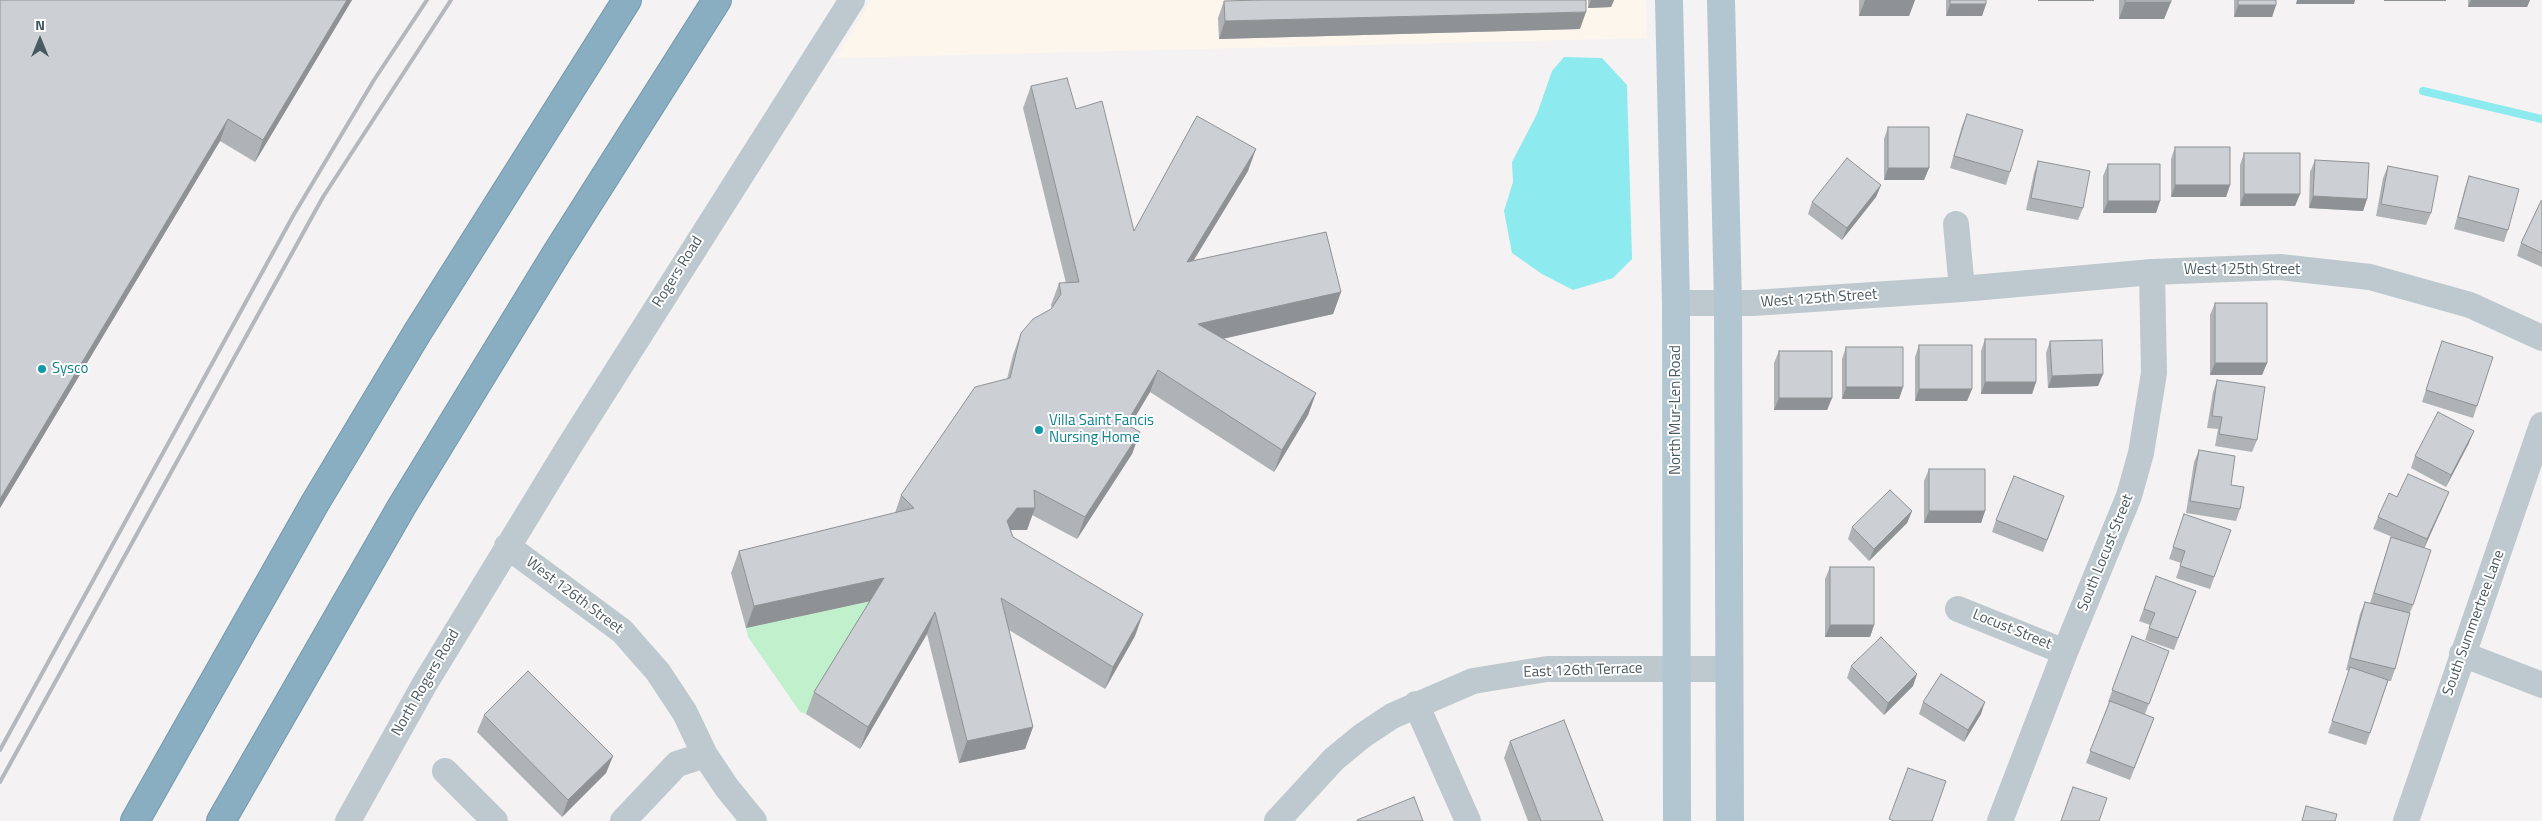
<!DOCTYPE html>
<html>
<head>
<meta charset="utf-8">
<style>
  body { margin:0 }
  #map { position:relative; width:2542px; height:821px; overflow:hidden; background:#f4f2f2; font-family:"Titillium Web",sans-serif }
  canvas { display:block }
  .north { position:absolute; left:15px; top:15px; width:50px; height:50px; -webkit-text-stroke:4px #fff; paint-order:stroke; rotate:0deg; font-size:14px; font-weight:700; line-height:20px; text-align:center; color:#495960 }
  .north::after { content:''; display:block; margin:auto; width:18px; height:22px; background:#495960; clip-path:polygon(50% 0,100% 100%,50% 72%,0 100%) }
</style>
</head>
<body>
<div id="map">
<canvas width="2542" height="821"></canvas>
<div class="north">N</div>
</div>
<script>
const c = document.querySelector('canvas').getContext('2d');
c.lineJoin = 'round';
function fill(path, color) { c.fillStyle = color; c.fill(path, 'evenodd'); }
const toPath = rows => new Path2D(rows.map(r => 'M' + r).join(''));
function stroke(path, color, width, dash) { c.strokeStyle = color; c.lineWidth = width; c.lineCap = dash ? 'butt' : 'round'; c.setLineDash(dash || []); c.stroke(path); }
function drawText(font, color, halo, rows, align = 'center') {
  c.font = font + ' "Titillium Web",sans-serif'; c.lineWidth = 4; c.setLineDash([]); c.textBaseline = 'middle'; c.strokeStyle = halo; c.fillStyle = color; for (const [text, x, y, turn = 0] of rows) {
    c.save(); c.translate(x, y); c.rotate((+turn || 0) * Math.PI / 180); c.textAlign = isNaN(turn) ? turn : align; if (halo) c.strokeText(text, 0, 0); c.fillText(text, 0, 0); c.restore();
  }
}
const commercial = toPath([
  [871,0,1646,0,1647,38,836,58]
]);
const green = toPath([
  [876,600,807,714,800,712,748,637,746,628]
]);
const water = toPath([
  [1564,57,1602,58,1627,85,1632,259,1613,278,1573,290,1542,274,1512,253,1504,211,1513,182,1512,162,1537,114,1552,71]
]);
const stream = toPath([
  [2423,91,2542,119]
]);
const minor = toPath([
  [1956,224,1962,289],
  [1676,303,1753,303,1962,289,2152,272,2280,267,2370,277,2470,305,2542,338],
  [507,546,622,631,658,672,685,713,705,755,727,788,754,821],
  [1958,609,2065,652],
  [2462,654,2542,685],
  [1416,704,1468,821],
  [445,771,495,821],
  [348,821,424,685,570,445,852,0],
  [623,821,677,764,705,755],
  [1277,821,1334,759,1362,736,1392,716,1473,681,1547,669,1729,669],
  [2000,821,2065,652,2129,496,2141,453,2154,373,2152,272],
  [2406,821,2542,425]
]);
const major = toPath([
  [1669,0,1676,303,1677,821],
  [1721,0,1728,304,1730,821]
]);
const highway = toPath([
  [135,821,315,503,417,333,627,0],
  [221,821,402,506,556,254,717,0]
]);
const rail = toPath([
  [0,750,293,216,374,80,427,0],
  [0,782,323,197,451,0]
]);
const wall = toPath([
  [0,0,352,0,255,162,220,141,0,508],
  [1588,0,1614,0,1611,7,1588,8],
  [1859,0,1915,0,1909,16,1859,16],
  [1946,0,1986,0,1986,4,1982,16,1946,16],
  [2119,0,2186,0,2171,0,2164,19,2119,19],
  [2234,0,2276,0,2276,5,2272,17,2234,17],
  [2468,0,2530,0,2527,7,2468,7],
  [1224,1,1580,29,1219,39,1218,18],
  [1031,86,1076,109,1134,231,1248,171,1194,260,1341,292,1333,314,1223,339,1316,393,1308,415,1274,472,1150,392,1129,426,1140,432,1132,454,1077,539,1032,515,1027,530,1011,530,1013,537,1135,636,1105,689,1009,630,1033,727,1025,749,959,763,927,634,860,749,806,714,814,692,870,601,746,628,731,573,739,551,895,513,901,495,1007,379,1013,355,1021,333,1052,309,1051,305,1059,283,1066,283,1023,108],
  [1967,114,2010,172,2006,185,1950,168,1962,126],
  [1888,127,1929,168,1924,180,1884,180,1884,139],
  [2175,147,2230,185,2226,197,2171,197,2171,159],
  [2244,153,2300,194,2295,206,2240,206,2240,165],
  [2315,160,2367,199,2363,211,2309,208,2310,172],
  [2038,161,2083,208,2078,220,2026,210,2034,173],
  [2108,164,2160,201,2156,213,2103,213,2103,176],
  [2388,166,2431,213,2426,225,2376,216,2383,178],
  [2469,176,2508,230,2504,242,2454,229,2465,188],
  [1881,185,1876,197,1842,240,1808,214,1812,202],
  [2542,201,2542,267,2517,256,2521,243],
  [2215,303,2267,363,2262,375,2210,375,2210,315],
  [1985,339,2036,382,2032,394,1981,394,1981,351],
  [2050,341,2103,374,2098,386,2048,388,2046,353],
  [2442,341,2477,406,2473,418,2422,402],
  [1919,345,1972,389,1967,401,1915,401,1915,357],
  [1846,347,1903,387,1899,399,1842,399,1842,359],
  [1779,351,1832,398,1827,410,1774,410,1774,363],
  [2217,380,2257,440,2252,452,2215,446,2218,429,2207,428,2213,392],
  [2469,443,2446,487,2411,468,2415,456],
  [2199,450,2231,485,2240,509,2236,521,2186,513,2194,462],
  [1929,469,1985,511,1981,523,1924,523,1924,481],
  [2397,497,2444,504,2424,548,2413,605,2409,615,2395,669,2391,681,2388,681,2366,745,2328,733,2349,671,2346,670,2360,614,2365,602,2370,603,2391,537,2395,538,2373,529,2378,517],
  [2060,508,2043,552,1992,532,1996,520],
  [1912,511,1907,523,1869,561,1848,539,1852,527],
  [2184,514,2231,530,2210,589,2176,578,2181,563,2169,559],
  [1830,567,1874,625,1870,637,1825,637,1825,579],
  [2156,576,2196,591,2174,650,2145,640,2150,625,2139,621],
  [2132,636,2169,651,2145,714,2154,718,2130,780,2086,763,2109,702,2108,702],
  [1851,666,1917,674,1913,686,1884,715,1847,678],
  [1923,702,1981,714,1964,742,1919,714],
  [484,715,613,756,606,773,562,817,477,732],
  [1510,741,1603,821,1528,821,1504,758]
]);
const shadedWall = toPath([
  [347,0,352,0,255,162,263,140],
  [1591,0,1614,0,1611,7,1588,8],
  [1865,0,1915,0,1909,16,1859,16],
  [2038,0,2094,0,2094,1,2038,1],
  [2297,0,2355,0,2354,4,2296,4],
  [2384,0,2446,0,2446,1,2384,1],
  [2471,0,2530,0,2527,7,2468,7],
  [2125,2,2171,2,2164,19,2119,19],
  [1950,4,1986,4,1982,16,1946,16],
  [2238,5,2276,5,2272,17,2234,17],
  [1586,12,1580,29,1219,39,1225,21],
  [228,119,220,141,0,508,0,499],
  [1256,149,1248,171,1179,284,1187,262],
  [1888,168,1929,168,1924,180,1884,180],
  [1881,185,1876,197,1842,240,1847,228],
  [2175,185,2230,185,2226,197,2171,197],
  [2244,194,2300,194,2295,206,2240,206],
  [2313,196,2367,199,2363,211,2309,208],
  [2108,201,2160,201,2156,213,2103,213],
  [1341,292,1333,314,1190,346,1198,324],
  [2215,363,2267,363,2262,375,2210,375],
  [1158,370,1150,392,1118,446,1126,424],
  [2103,374,2098,386,2048,388,2052,376],
  [1985,382,2036,382,2032,394,1981,394],
  [1846,387,1903,387,1899,399,1842,399],
  [1919,389,1972,389,1967,401,1915,401],
  [1316,393,1308,415,1274,472,1282,450],
  [1779,398,1832,398,1827,410,1774,410],
  [2474,431,2469,443,2446,487,2451,475],
  [1140,432,1132,454,1077,539,1085,517],
  [2449,492,2444,504,2423,551,2427,539],
  [1017,508,1035,508,1027,530,1009,530,1007,521],
  [1912,511,1907,523,1869,561,1874,549],
  [1929,511,1985,511,1981,523,1924,523],
  [884,578,876,600,746,628,754,606],
  [935,612,927,634,860,749,868,727],
  [1143,614,1135,636,1105,689,1113,667],
  [1830,625,1874,625,1870,637,1825,637],
  [1917,674,1913,686,1884,715,1888,703],
  [1985,702,1981,714,1964,742,1968,730],
  [1033,727,1025,749,959,763,967,741],
  [613,756,606,773,562,817,568,800]
]);
const building = toPath([
  [0,0,347,0,263,140,228,119,0,499,0,0],
  [1261,0,1586,0,1586,12,1225,21,1224,1,1261,0],
  [1950,0,1986,0,1986,4,1950,4,1950,0],
  [2125,0,2171,0,2171,2,2125,2,2125,0],
  [2238,0,2276,0,2276,5,2238,5,2238,0],
  [1067,78,1076,109,1102,101,1134,231,1197,116,1256,149,1187,262,1326,232,1341,292,1198,324,1316,393,1282,450,1158,370,1126,424,1140,432,1085,517,1034,490,1035,508,1017,508,1007,521,1013,537,1143,614,1113,667,1001,598,1033,727,967,741,935,612,868,727,814,692,884,578,754,606,739,551,914,508,901,495,975,387,1010,378,1021,333,1033,319,1051,309,1061,294,1059,283,1079,282,1031,86,1067,78],
  [1967,114,2023,130,2010,172,1954,156,1967,114],
  [1888,127,1929,127,1929,168,1888,168,1888,127],
  [2175,147,2230,147,2230,185,2175,185,2175,147],
  [2244,153,2300,153,2300,194,2244,194,2244,153],
  [1847,158,1881,185,1847,228,1812,202,1847,158],
  [2315,160,2369,163,2367,199,2313,196,2315,160],
  [2038,161,2090,171,2083,208,2031,198,2038,161],
  [2108,164,2160,164,2160,201,2108,201,2108,164],
  [2388,166,2438,176,2431,213,2381,204,2388,166],
  [2469,176,2519,189,2508,230,2458,217,2469,176],
  [2541,201,2542,201,2542,253,2521,243,2541,201],
  [2215,303,2267,303,2267,363,2215,363,2215,303],
  [1985,339,2036,339,2036,382,1985,382,1985,339],
  [2102,340,2103,374,2052,376,2050,341,2102,340],
  [2442,341,2493,357,2477,406,2426,390,2442,341],
  [1919,345,1972,345,1972,389,1919,389,1919,345],
  [1846,347,1903,347,1903,387,1846,387,1846,347],
  [1779,351,1832,351,1832,398,1779,398,1779,351],
  [2217,380,2265,387,2257,440,2219,434,2222,417,2212,416,2217,380],
  [2438,412,2474,431,2451,475,2415,456,2438,412],
  [2199,450,2235,456,2231,485,2244,487,2240,509,2190,501,2199,450],
  [1929,469,1985,469,1985,511,1929,511,1929,469],
  [2408,474,2449,492,2427,539,2378,517,2389,493,2397,497,2408,474],
  [2014,476,2064,496,2047,540,1996,520,2014,476],
  [1890,490,1912,511,1874,549,1852,527,1890,490],
  [2184,514,2231,530,2214,577,2180,566,2185,551,2173,547,2184,514],
  [2391,537,2431,550,2413,605,2374,593,2391,537],
  [1830,567,1874,567,1874,625,1830,625,1830,567],
  [2156,576,2196,591,2178,638,2149,628,2155,613,2144,609,2156,576],
  [2365,602,2410,613,2395,669,2350,658,2365,602],
  [2132,636,2169,651,2149,704,2112,690,2132,636],
  [1881,637,1917,674,1888,703,1851,666,1881,637],
  [2350,667,2388,680,2370,733,2332,721,2350,667],
  [528,671,613,756,568,800,484,715,528,671],
  [1941,674,1985,702,1968,730,1923,702,1941,674],
  [2110,701,2154,718,2134,768,2090,751,2110,701],
  [1564,720,1603,821,1541,821,1510,741,1564,720],
  [1908,768,1946,781,1932,821,1894,821,1889,819,1908,768],
  [2073,787,2107,798,2099,821,2061,821,2073,787],
  [1414,797,1423,821,1357,821,1357,820,1414,797],
  [2306,806,2337,814,2335,821,2302,821,2306,806]
]);
const markers = [
  [42,369,5,"#0f9aa8"],
  [1039,430,5,"#0f9aa8"]
];
const streetNames = [
  ["West 125th Street",2242,270],
  ["Rogers Road",678,272,-58],
  ["West 125th Street",1819,299,-4],
  ["North Mur-Len Road",1676,410,-90],
  ["South Locust Street",2106,553,-68],
  ["West 126th Street",574,596,37],
  ["South Summertree Lane",2474,623,-70],
  ["Locust Street",2012,630,22],
  ["East 126th Terrace",1583,671,-2],
  ["North Rogers Road",426,683,-60]
];
const cultureNames = [
  ["Sysco",52,369],
  ["Villa Saint Fancis",1049,421],
  ["Nursing Home",1049,438]
];
fill(commercial, '#fdf6ed');
fill(green, '#c1f1cc');
fill(water, '#8deaef');
stroke(stream, '#8deaef', 8);
stroke(highway, '#7499ad', 30);
stroke(minor, '#bdc9ce', 26);
stroke(major, '#b1c6d1', 28);
stroke(highway, '#89adc1', 28);
stroke(rail, '#b4b8bc', 4);
fill(wall, '#afb3b6');
fill(shadedWall, '#8f9294');
fill(building, '#ccd0d4');
stroke(building, '#8f9294', 1);
for (const [x, y, r, color] of markers) { const dot = new Path2D(); dot.arc(x, y, r, 0, 2 * Math.PI); c.fillStyle = color; c.fill(dot); stroke(dot, '#fff', 2); }
drawText('15px', '#495960', '#fff', streetNames);
drawText('15px', '#0d838f', '#fff', cultureNames, 'left');
</script>
</body>
</html>
